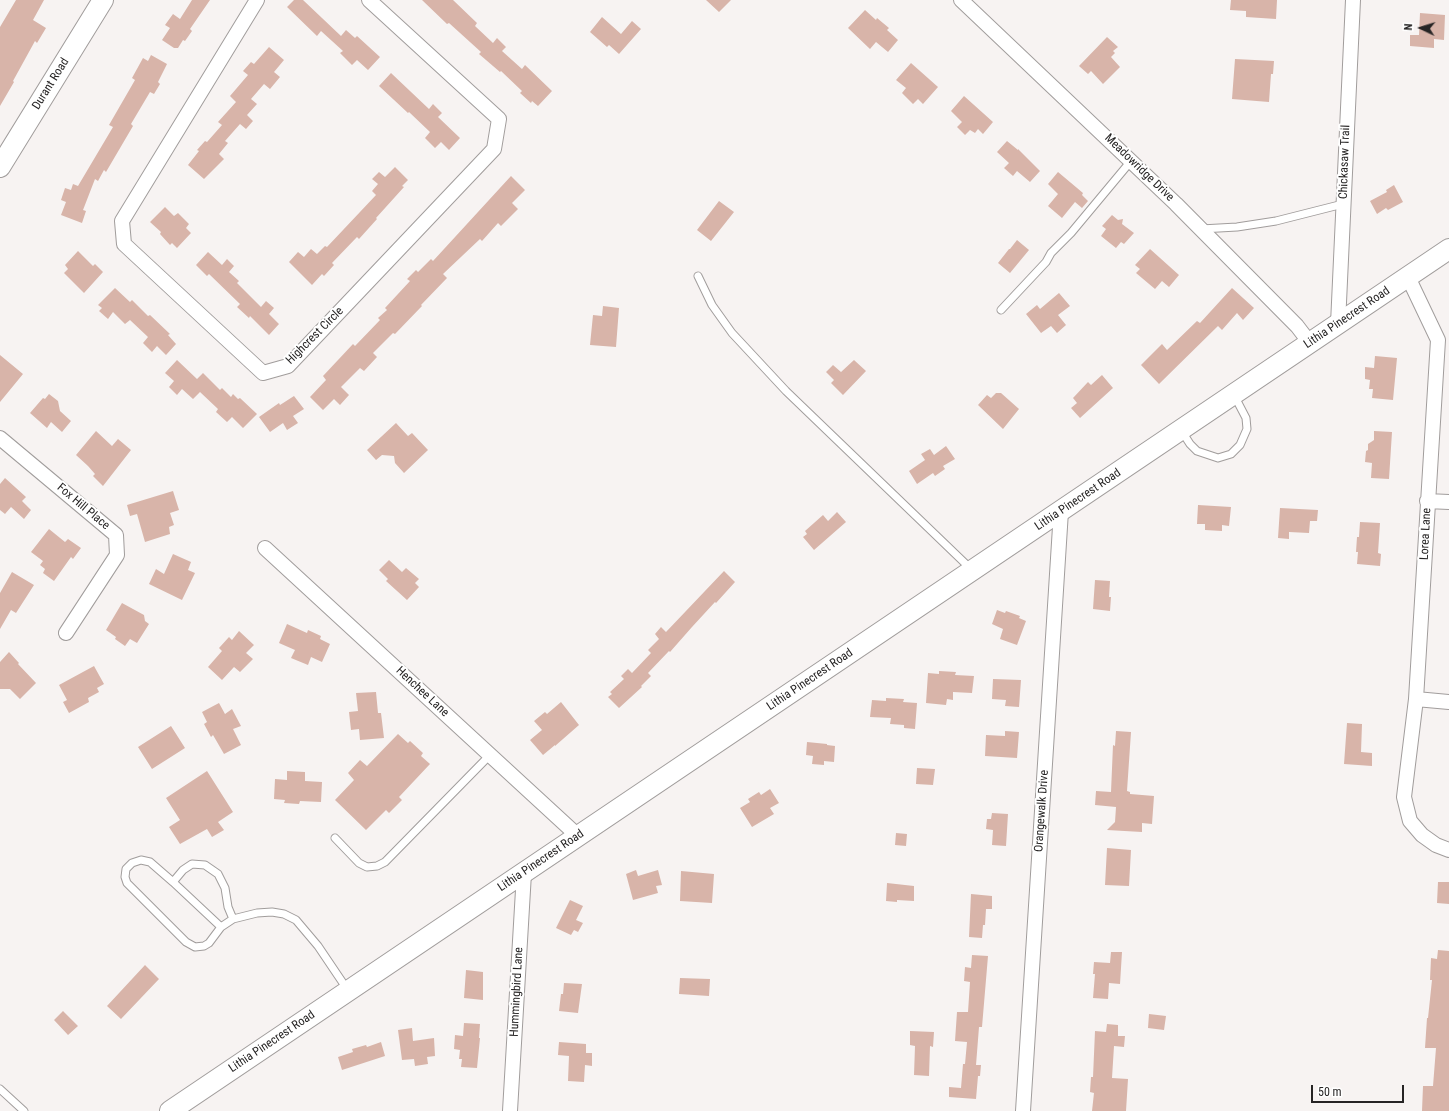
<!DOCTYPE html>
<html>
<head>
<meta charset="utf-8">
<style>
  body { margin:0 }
  #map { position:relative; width:1449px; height:1111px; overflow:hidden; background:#f7f3f2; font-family:"Roboto Condensed",sans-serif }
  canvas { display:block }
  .north { position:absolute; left:1401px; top:8px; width:40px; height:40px; -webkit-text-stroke:3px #fff; paint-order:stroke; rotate:274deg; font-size:11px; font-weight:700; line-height:16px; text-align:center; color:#262424 }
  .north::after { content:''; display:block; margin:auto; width:14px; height:18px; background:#262424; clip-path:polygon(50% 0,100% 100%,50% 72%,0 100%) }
  .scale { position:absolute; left:1311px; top:1085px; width:93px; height:18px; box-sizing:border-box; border:2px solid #262424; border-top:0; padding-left:5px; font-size:12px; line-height:14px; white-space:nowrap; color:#262424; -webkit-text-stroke:3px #fff; paint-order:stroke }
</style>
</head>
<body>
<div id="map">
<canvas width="1449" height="1111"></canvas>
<div class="north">N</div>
<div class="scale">50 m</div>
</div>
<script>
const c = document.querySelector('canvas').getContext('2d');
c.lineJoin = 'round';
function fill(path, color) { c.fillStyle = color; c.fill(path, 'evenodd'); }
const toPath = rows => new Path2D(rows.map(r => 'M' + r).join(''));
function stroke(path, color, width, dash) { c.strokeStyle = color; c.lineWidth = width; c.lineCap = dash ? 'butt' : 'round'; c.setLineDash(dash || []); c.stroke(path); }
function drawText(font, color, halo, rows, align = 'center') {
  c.font = font + ' "Roboto Condensed",sans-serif'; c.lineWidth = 4; c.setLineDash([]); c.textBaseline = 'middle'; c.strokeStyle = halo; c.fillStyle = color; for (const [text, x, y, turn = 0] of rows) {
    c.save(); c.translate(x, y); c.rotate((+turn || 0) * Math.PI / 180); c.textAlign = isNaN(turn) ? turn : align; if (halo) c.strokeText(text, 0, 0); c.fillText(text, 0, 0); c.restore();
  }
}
const building = toPath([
  [16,0,44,0,33,20,46,28,37,43,35,41,13,81,14,82,0,106,0,27],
  [192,0,210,0,190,29,192,31,185,41,183,40,178,48,174,48,162,40,170,28,165,25,173,14,180,19],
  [294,0,303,0,341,36,346,30,355,38,357,36,380,57,368,70,357,60,352,65,340,53,343,51,321,31,317,36,287,7],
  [422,0,453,0,477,23,475,26,493,43,497,38,506,47,502,51,522,69,525,65,552,91,538,106,532,101,531,103,520,93,522,91,501,71,500,72,479,54,481,52,449,23,447,24],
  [706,0,731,0,719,12],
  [1231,0,1277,0,1276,19,1246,17,1246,11,1230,10],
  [865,10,876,20,877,18,889,28,887,30,898,40,888,52,876,42,870,49,848,28],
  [1420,13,1445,15,1444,40,1434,39,1434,48,1410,46,1410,35,1419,35],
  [602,17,621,34,632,21,641,29,619,54,609,45,607,47,590,32],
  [1107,37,1118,47,1113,51,1115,53,1111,57,1120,67,1103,84,1091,71,1088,74,1079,66],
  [269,47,284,60,274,72,280,77,270,89,264,84,251,99,257,104,247,115,253,121,246,129,240,124,225,141,228,143,219,154,224,159,204,179,188,165,199,151,197,150,205,141,207,142,222,125,218,122,236,102,230,96,248,75,243,71,251,62,254,64],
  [151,55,167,64,158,82,160,84,154,94,150,92,131,124,133,126,106,172,104,170,98,181,95,179,83,210,86,211,82,223,61,215,66,202,61,200,65,188,71,190,73,184,78,186,113,127,109,125,135,80,132,78,143,58,148,61],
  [1235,59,1274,61,1273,74,1271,74,1269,102,1232,99],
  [911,63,938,87,923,104,918,99,913,104,902,93,906,88,896,80],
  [391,73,429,109,433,104,442,113,438,117,460,138,449,150,441,142,435,148,425,138,430,132,409,112,408,113,379,86],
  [964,96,993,122,983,134,978,129,975,133,970,130,965,135,957,127,962,122,951,111],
  [1007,141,1018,150,1018,149,1040,171,1030,182,1017,171,1013,176,1004,168,1009,163,997,152],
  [395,167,408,180,402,186,404,187,376,218,377,219,359,239,357,237,332,263,334,265,324,276,322,274,312,285,289,262,298,252,304,257,311,249,317,254,325,246,327,247,376,195,372,191,378,184,372,179,379,172,385,177],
  [1058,172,1083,193,1082,195,1088,201,1082,208,1075,202,1062,218,1048,206,1058,194,1048,184],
  [511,176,525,190,512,203,518,209,501,226,498,223,482,241,480,239,443,274,447,278,421,305,422,306,395,334,393,333,373,353,377,357,364,371,360,368,341,387,349,395,340,405,334,399,323,410,310,397,326,380,323,376,353,344,355,346,380,320,378,318,387,310,385,308,410,281,407,279,416,270,418,272,431,259,433,261],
  [1394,185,1403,202,1388,210,1386,208,1377,214,1370,201,1387,192,1386,190],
  [719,201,734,212,711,241,697,230],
  [165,207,174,216,178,213,189,224,186,228,191,233,177,248,172,243,170,245,160,234,161,232,150,222],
  [1112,215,1118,220,1123,219,1122,224,1134,233,1124,244,1121,242,1116,248,1101,236,1106,229,1102,226],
  [1017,240,1029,250,1010,273,998,263,1009,249,1010,249],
  [1150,249,1179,275,1169,287,1162,281,1155,289,1136,273,1140,269,1135,265],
  [78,251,93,266,95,264,103,272,84,293,64,273,68,269,65,265],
  [208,252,222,265,227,259,234,266,229,272,239,281,237,283,261,307,266,301,274,308,269,314,279,324,269,335,250,316,249,318,237,307,240,304,209,274,207,276,196,265],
  [115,288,130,302,132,300,148,316,150,315,170,334,168,335,176,344,166,355,157,346,152,352,143,343,148,337,130,320,125,324,113,312,108,319,99,311,102,308,98,305],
  [1232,288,1254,308,1243,320,1237,313,1222,330,1218,326,1159,384,1141,365,1162,344,1167,350,1197,321,1200,323],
  [1059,293,1070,306,1058,315,1066,325,1057,333,1051,326,1041,333,1026,314,1037,305,1040,309],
  [603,306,619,308,616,347,590,345,593,315,602,316],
  [0,355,23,374,0,402],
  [1375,356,1397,358,1393,400,1372,398,1373,389,1369,389,1370,380,1365,379,1365,367,1374,368],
  [177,360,197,379,203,373,220,390,222,388,231,397,233,394,238,399,240,398,257,414,243,428,232,417,227,422,216,412,218,409,200,392,193,399,182,389,177,395,169,387,174,381,165,373],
  [854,360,866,371,843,395,831,383,834,380,826,372,833,365,841,372],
  [1102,375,1113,388,1080,418,1071,408,1077,403,1073,398,1088,382,1091,385],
  [996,393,1001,393,1019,409,1003,429,978,405,987,395,991,398],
  [49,394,58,401,60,411,71,421,62,432,51,422,47,428,30,413,43,398,45,399],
  [294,396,304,409,293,416,298,423,287,430,283,423,270,432,259,417,279,403,280,405],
  [396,423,408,436,412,433,428,450,404,473,395,463,394,456,382,455,376,460,367,450],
  [96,431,112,446,118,439,131,450,103,486,93,476,95,474,88,466,76,455],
  [1374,431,1392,432,1389,479,1371,478,1372,463,1365,462,1366,451,1368,450,1368,444,1374,440],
  [946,446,955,459,943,466,945,469,935,476,933,473,917,484,909,471,925,460,921,454,930,449,934,455],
  [5,478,26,497,22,501,31,510,24,519,11,507,5,514,0,510,0,484],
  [173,491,179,510,170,513,174,525,169,527,170,534,145,542,137,514,130,516,127,505],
  [1198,505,1231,507,1229,526,1222,525,1222,531,1205,530,1205,524,1197,524],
  [1280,508,1318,510,1317,521,1310,521,1309,533,1289,532,1289,539,1278,538],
  [837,512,846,522,814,550,803,537,807,534,805,531,823,515,828,521],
  [1360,522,1380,523,1378,553,1381,554,1380,566,1357,564,1358,552,1356,552,1357,537,1359,537],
  [49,529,65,542,68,539,81,548,73,559,71,557,54,581,43,573,45,569,40,565,43,561,31,552],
  [173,554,191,562,188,570,195,573,182,600,149,584,156,569,164,574],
  [389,560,402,572,406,568,419,579,415,583,419,587,407,600,386,581,388,579,379,570],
  [724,571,735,582,716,603,715,602,692,627,670,652,669,651,648,673,651,676,641,686,642,687,619,708,608,697,612,694,610,692,624,679,621,676,628,669,632,673,651,653,648,650,659,639,655,634,661,627,666,632],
  [12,572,34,585,16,613,11,610,0,629,0,593],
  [1095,580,1110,581,1109,597,1111,597,1110,611,1093,609],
  [122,603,144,615,145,621,149,624,137,643,130,639,125,646,115,639,116,637,106,630],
  [997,610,1005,613,1006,611,1020,616,1019,618,1026,621,1017,645,1000,639,1003,629,992,624],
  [287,624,307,633,308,630,321,636,320,639,330,644,322,662,311,657,308,665,291,658,295,650,279,643],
  [239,631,254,645,246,653,253,659,240,672,234,667,222,680,208,667,222,651,219,648,229,637,232,640],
  [9,652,19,663,18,664,36,683,20,699,10,689,0,689,0,662],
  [94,666,104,684,97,688,99,692,88,698,89,702,69,713,63,702,67,700,59,685],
  [939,671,956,672,955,675,974,676,972,693,953,692,953,700,947,699,946,705,926,703,928,673,939,674],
  [993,679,1021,680,1019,707,1005,706,1006,700,992,699],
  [376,692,378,713,381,713,384,738,360,740,359,729,351,730,349,712,358,711,356,693],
  [886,698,904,699,903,702,917,703,915,729,904,728,904,725,890,724,891,718,870,717,872,700,886,701],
  [561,702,579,725,555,746,555,745,543,755,530,740,542,730,534,721,545,712,547,714],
  [219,703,225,714,232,709,241,726,233,729,241,745,224,754,213,735,211,737,204,724,207,722,202,712],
  [1347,723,1362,724,1361,752,1372,753,1372,766,1344,764],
  [171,726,185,748,152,769,138,747],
  [1005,731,1019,732,1017,758,985,756,986,735,1005,736],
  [1116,731,1131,732,1127,791,1130,792,1130,794,1154,796,1152,824,1142,823,1142,832,1107,830,1115,822,1116,807,1095,805,1096,791,1111,792,1113,745,1115,746],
  [398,734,408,743,410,741,423,753,421,756,430,764,399,797,402,800,389,813,386,810,366,830,335,800,354,780,348,773,360,760,367,766],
  [807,742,827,744,827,745,835,746,834,762,824,761,824,765,812,764,813,756,806,755],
  [917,768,935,769,933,785,916,784],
  [207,771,233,812,218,822,224,830,212,837,207,829,180,844,169,827,180,820,166,798],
  [287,771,305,772,305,781,322,782,321,802,300,801,299,804,284,803,285,800,274,799,275,779,287,780],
  [770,789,779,803,770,808,774,814,752,827,740,808,750,802,748,799,759,792,761,795],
  [992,813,1008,814,1006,846,992,845,993,830,986,829,987,819,991,819],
  [896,833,907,834,906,846,895,845],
  [1107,848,1131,850,1129,886,1105,885],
  [636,870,638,876,658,870,662,885,656,886,658,893,633,900,626,874],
  [681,871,714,874,712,903,680,901],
  [1438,882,1449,882,1449,904,1437,903],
  [887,883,914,886,914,901,897,900,897,902,886,901],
  [971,894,992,896,992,909,986,909,985,925,983,925,982,938,969,937],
  [570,900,583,906,576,920,583,923,578,932,574,930,571,935,556,928],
  [1438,950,1449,951,1449,1111,1422,1111,1423,1086,1433,1086,1436,1048,1425,1048,1427,1018,1428,1018,1432,980,1430,980,1431,958,1437,959],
  [1111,952,1122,952,1120,984,1109,983,1108,999,1093,998,1095,974,1093,974,1094,962,1110,963],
  [972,955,988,956,982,1027,979,1027,976,1065,981,1065,980,1076,978,1076,976,1099,949,1097,949,1087,961,1088,963,1064,965,1064,967,1042,955,1041,957,1012,968,1012,970,982,964,981,965,967,971,968],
  [145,965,159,979,121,1019,107,1006],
  [466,970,483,972,483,1000,464,998],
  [680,978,710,979,709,996,679,994],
  [564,983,582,984,578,1013,559,1011,561,994,563,994],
  [63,1011,78,1026,68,1035,54,1020],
  [1149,1014,1166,1016,1164,1030,1148,1028],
  [464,1023,480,1024,479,1038,480,1038,477,1068,461,1067,462,1059,459,1059,460,1050,454,1049,455,1035,463,1036],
  [1107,1024,1118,1025,1118,1036,1125,1036,1124,1047,1114,1046,1112,1078,1128,1079,1126,1111,1092,1111,1094,1093,1090,1092,1091,1077,1093,1077,1095,1031,1106,1032],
  [412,1028,413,1041,434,1038,435,1056,427,1057,428,1064,415,1066,414,1059,402,1060,398,1030],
  [910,1031,934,1032,933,1047,930,1046,929,1076,914,1075,915,1046,910,1045],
  [381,1042,385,1056,342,1070,338,1057,353,1052,352,1049,366,1045,367,1047],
  [559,1042,586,1044,586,1053,592,1053,592,1066,585,1065,584,1082,568,1081,569,1056,558,1055]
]);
const lane = toPath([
  [1201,229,1237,227,1276,221,1343,204],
  [698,276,712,305,732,333,786,391,971,569],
  [1001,310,1046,262,1051,253,1071,233,1131,161],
  [1181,430,1190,444,1197,451,1218,458,1231,454,1240,445,1247,429,1246,418,1234,395],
  [335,838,359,863,367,867,377,866,385,862,490,755],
  [173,882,183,870,192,864,205,865,218,874,225,888,228,907,233,919],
  [221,927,173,882,150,862,141,860,132,863,126,869,125,877,127,883,186,942,195,947,204,946,209,943,221,927,233,919,257,913,272,912,284,914,296,920,318,946,347,989],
  [0,1089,24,1111]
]);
const street = toPath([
  [257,0,122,221,124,244,263,373,288,366,494,149,499,119,369,0],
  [961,0,1176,204,1297,326,1310,343],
  [1408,277,1438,340,1416,699,1404,797,1410,821,1422,835,1436,845,1449,850],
  [1338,324,1353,0],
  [0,438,116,535,117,555,66,633],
  [1427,501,1449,502],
  [265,548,578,836],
  [1416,699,1449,702],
  [510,1111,524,873],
  [1023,1111,1061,511]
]);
const secondary = toPath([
  [0,167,103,0],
  [170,1111,1449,249]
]);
const streetNames = [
  ["Durant Road",51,84,-58],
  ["Chickasaw Trail",1345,162,-88],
  ["Meadowridge Drive",1139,168,44],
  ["Lithia Pinecrest Road",1347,318,-34],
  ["Highcrest Circle",315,336,-45],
  ["Lithia Pinecrest Road",1078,500,-34],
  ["Fox Hill Place",83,507,40],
  ["Lorea Lane",1426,534,-87],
  ["Lithia Pinecrest Road",810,680,-34],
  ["Henchee Lane",422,692,43],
  ["Orangewalk Drive",1042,811,-86],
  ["Lithia Pinecrest Road",541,861,-34],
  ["Hummingbird Lane",517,992,-87],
  ["Lithia Pinecrest Road",272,1042,-34]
];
fill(building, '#d8b4a9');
stroke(lane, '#a19d9c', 9);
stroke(street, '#a19d9c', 16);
stroke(secondary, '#a19d9c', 22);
stroke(lane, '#fff', 7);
stroke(street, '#fff', 14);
stroke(secondary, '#fff', 20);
drawText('12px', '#262424', '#fff', streetNames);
</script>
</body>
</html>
